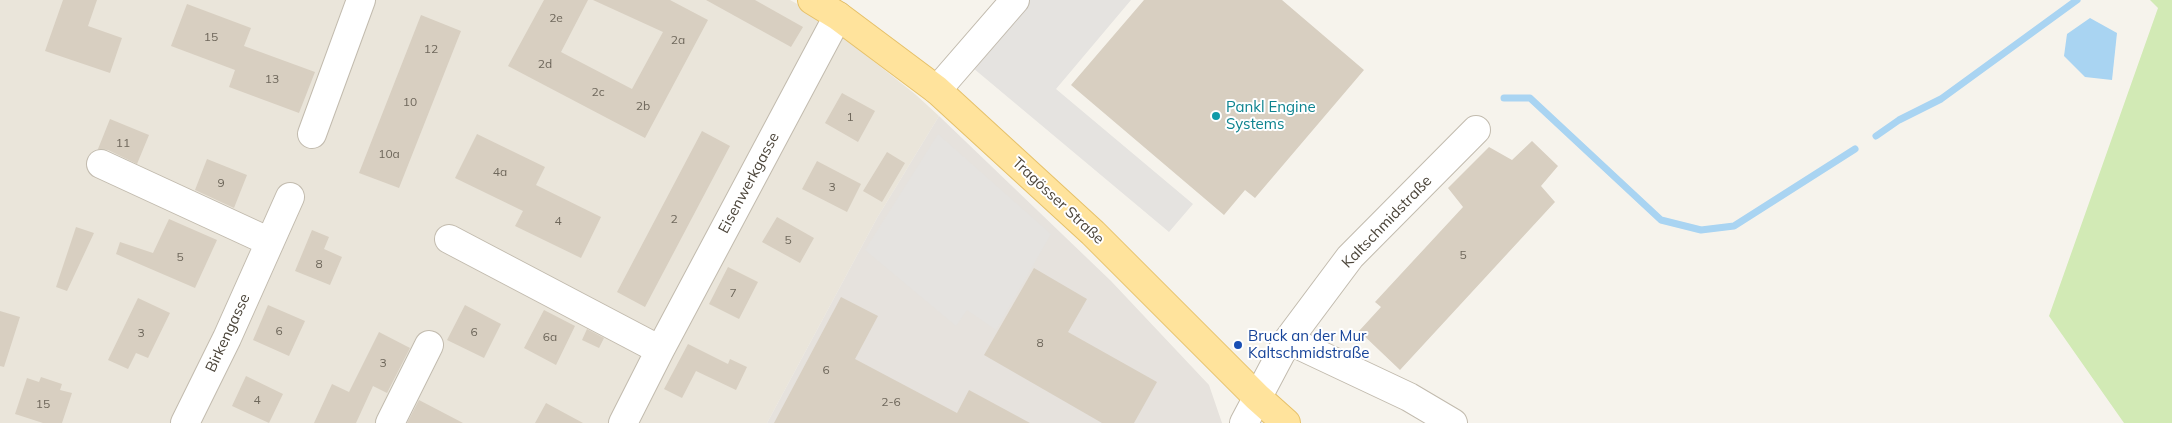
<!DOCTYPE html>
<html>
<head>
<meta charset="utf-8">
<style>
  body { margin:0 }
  canvas { display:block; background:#f6f3ec }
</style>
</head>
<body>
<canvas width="2172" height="423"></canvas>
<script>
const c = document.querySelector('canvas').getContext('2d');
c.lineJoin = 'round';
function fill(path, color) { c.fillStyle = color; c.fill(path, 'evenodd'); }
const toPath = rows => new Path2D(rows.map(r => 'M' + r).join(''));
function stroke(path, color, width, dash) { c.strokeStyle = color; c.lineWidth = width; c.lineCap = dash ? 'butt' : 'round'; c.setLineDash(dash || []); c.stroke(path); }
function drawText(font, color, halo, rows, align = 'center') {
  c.font = font + ' Mulish,sans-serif'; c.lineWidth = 4; c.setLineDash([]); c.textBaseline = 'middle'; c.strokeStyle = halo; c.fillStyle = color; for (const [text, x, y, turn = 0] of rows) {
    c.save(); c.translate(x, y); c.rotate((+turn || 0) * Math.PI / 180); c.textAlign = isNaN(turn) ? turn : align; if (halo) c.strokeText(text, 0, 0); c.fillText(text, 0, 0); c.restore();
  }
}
const residential = toPath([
  [0,0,790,0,810,11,915,94,939,116,877,218,767,423,0,423]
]);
const industrial = toPath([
  [939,116,1111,281,1209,385,1222,423,767,423,877,218]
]);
const green = toPath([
  [2150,0,2172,0,2172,423,2124,423,2049,316,2158,8]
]);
const parking = toPath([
  [1030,0,1131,0,1056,89,1193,204,1169,232,973,68],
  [938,134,1051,234,996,330,967,310,956,326,865,250]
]);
const water = toPath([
  [2090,18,2117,33,2112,80,2085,77,2064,56,2067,34]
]);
const stream = toPath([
  [1504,98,1530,98,1661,220,1701,230,1734,226,1855,149],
  [1876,136,1899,120,1941,99,2077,0]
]);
const building = toPath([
  [63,0,97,0,88,26,122,38,110,73,45,51],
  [544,0,588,0,561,52,632,89,663,32,593,0,670,0,708,20,645,138,508,66],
  [706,0,755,0,803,27,791,47],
  [1144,0,1282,0,1364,70,1255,198,1245,190,1224,215,1071,85],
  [187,4,251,28,244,46,315,72,299,113,229,87,235,70,171,46],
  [421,15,461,31,399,188,359,173],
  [842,93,875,111,858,142,825,123],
  [110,119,149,135,137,164,108,150,98,149],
  [702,131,730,146,645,307,617,292],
  [477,134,545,167,536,185,601,217,581,258,515,226,523,211,455,178],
  [1532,141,1558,166,1541,186,1555,202,1400,370,1359,331,1381,307,1375,302,1463,207,1448,188,1489,147,1512,160],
  [887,152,905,163,882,202,863,191],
  [207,159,247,175,234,208,195,190],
  [817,161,861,184,847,212,802,189],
  [777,217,814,238,800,263,762,242],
  [169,219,217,240,195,288,116,254,120,242,153,253],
  [76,227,94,233,67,291,56,287],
  [312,230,329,237,324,249,342,257,330,285,295,271],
  [728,267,758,282,739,319,709,304],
  [1034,268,1087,299,1068,332,1157,382,1134,423,1102,423,984,355],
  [841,297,878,316,855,359,957,413,969,390,1030,423,774,423],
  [138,298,170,313,148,358,136,353,128,369,108,360],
  [268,305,305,321,289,356,253,340],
  [465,305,501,324,484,358,447,340],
  [544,310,575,326,556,365,524,348],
  [0,311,20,317,4,367,0,366],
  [587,329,604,338,599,348,582,340],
  [379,332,410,348,387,393,373,386,356,423,314,423,332,384,349,392],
  [688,344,728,364,730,359,747,367,736,390,696,371,682,398,664,389],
  [246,376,283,394,269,423,232,406],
  [41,377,62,384,60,390,72,393,62,423,43,423,15,414,27,378,39,382],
  [419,400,463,423,407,423],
  [546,403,583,423,535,423]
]);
const minor = toPath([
  [937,90,1015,0],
  [312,134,361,0],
  [101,164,270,242],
  [449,239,660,350,838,16],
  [1288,340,1409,397,1453,423],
  [185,423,227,338,290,197],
  [390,423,429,345],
  [623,423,660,350],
  [1244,423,1288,340,1350,257,1476,130]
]);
const major = toPath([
  [812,0,838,16,937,90,1093,233,1257,397,1286,423]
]);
const markers = [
  [1216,116,5,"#0f9aa8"],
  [1238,345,5,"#1a4fb4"]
];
const numberNames = [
  ["2e",556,18],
  ["15",211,37],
  ["2a",678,40],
  ["12",431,49],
  ["2d",545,64],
  ["13",272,79],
  ["2c",598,92],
  ["10",410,102],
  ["2b",643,106],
  ["1",850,117],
  ["11",123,143],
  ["10a",389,154],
  ["4a",500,172],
  ["9",221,183],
  ["3",832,187],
  ["2",674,219],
  ["4",558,221],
  ["5",788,240],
  ["5",1463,255],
  ["5",180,257],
  ["8",319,264],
  ["7",733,293],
  ["6",279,331],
  ["6",474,332],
  ["3",141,333],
  ["6a",550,337],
  ["8",1040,343],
  ["3",383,363],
  ["6",826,370],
  ["4",257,400],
  ["2-6",891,402],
  ["15",43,404]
];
const cultureNames = [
  ["Pankl Engine",1226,107],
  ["Systems",1226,124]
];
const streetNames = [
  ["Eisenwerkgasse",749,183,-62],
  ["Tragösser Straße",1058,201,43],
  ["Kaltschmidstraße",1387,222,-46],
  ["Birkengasse",228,333,-65]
];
const transitNames = [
  ["Bruck an der Mur",1248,336],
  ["Kaltschmidstraße",1248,353]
];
fill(residential, '#eae5da');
fill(industrial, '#e6e2dd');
fill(green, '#d2eab5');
fill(parking, '#e5e3e0');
fill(water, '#a9d4f2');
stroke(stream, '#a9d4f2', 7);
fill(building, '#d8cfc1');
stroke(minor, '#c2bbae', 30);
stroke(major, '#e6c16a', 30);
stroke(minor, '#fff', 28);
stroke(major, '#ffe39c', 28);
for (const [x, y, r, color] of markers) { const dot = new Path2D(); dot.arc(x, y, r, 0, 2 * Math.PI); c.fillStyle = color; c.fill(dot); stroke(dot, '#fff', 2); }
drawText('12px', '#6e675b', null, numberNames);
drawText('15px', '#0d838f', '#fff', cultureNames, 'left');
drawText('15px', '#4b4439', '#fff', streetNames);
drawText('15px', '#164399', '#fff', transitNames, 'left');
</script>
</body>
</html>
